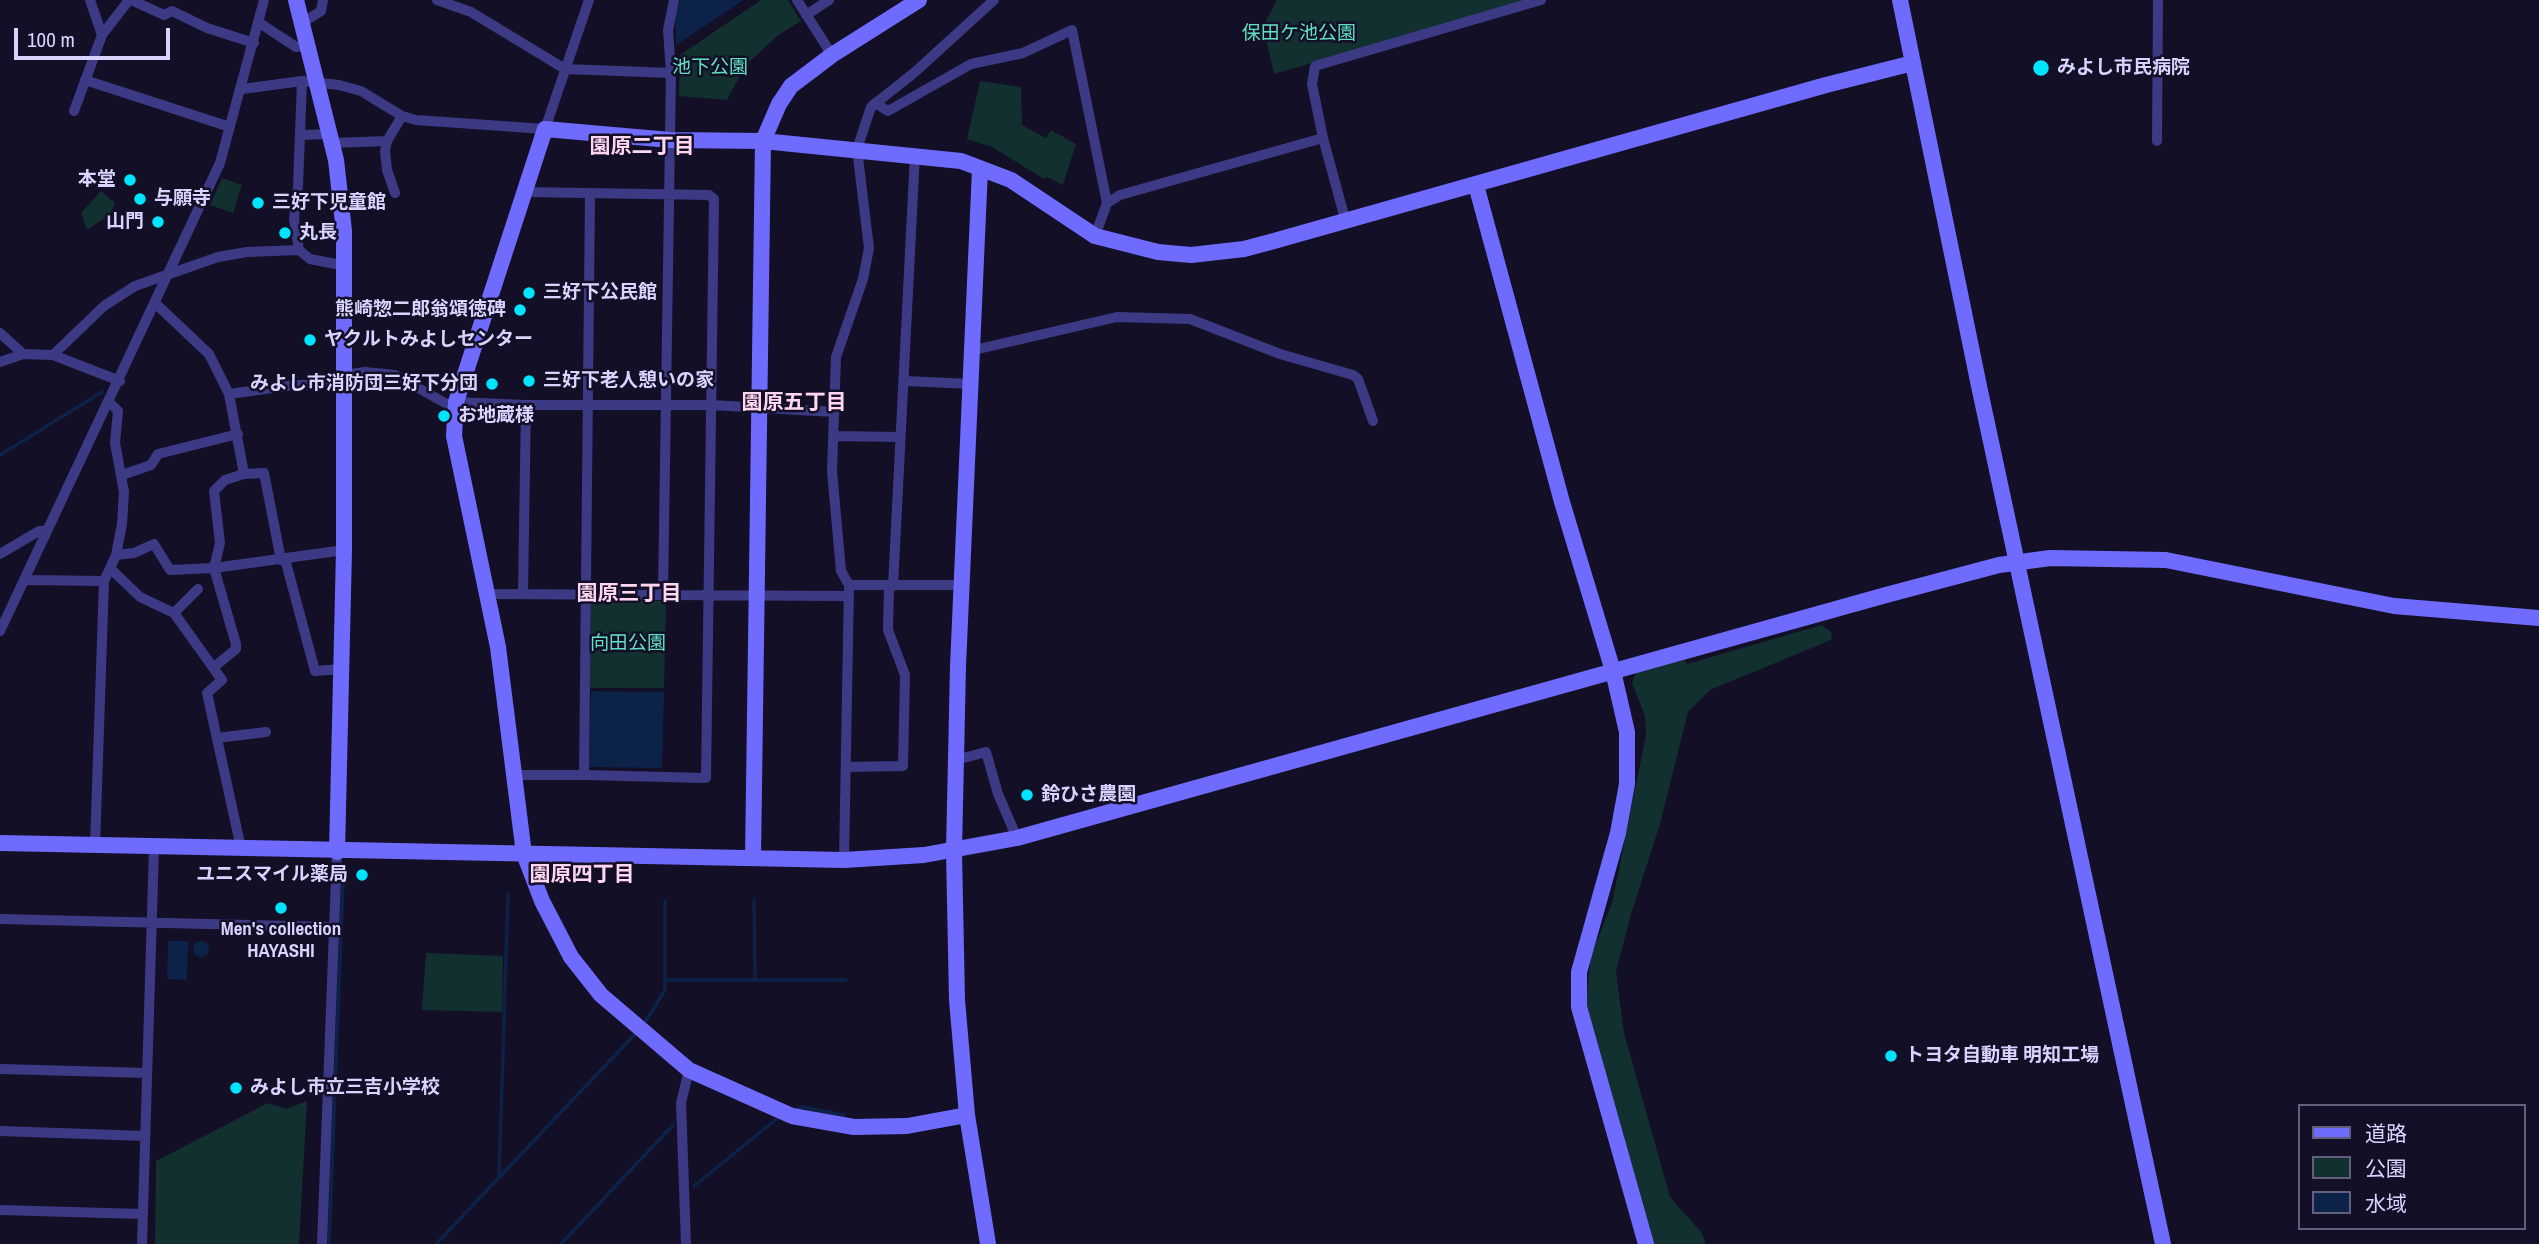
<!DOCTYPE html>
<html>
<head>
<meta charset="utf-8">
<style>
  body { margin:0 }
  #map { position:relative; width:2539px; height:1244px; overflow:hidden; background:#130f26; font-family:"Archivo Narrow","Noto Sans JP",sans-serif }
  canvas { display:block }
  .legend { position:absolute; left:2298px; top:1104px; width:228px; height:126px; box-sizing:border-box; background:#130f26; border:2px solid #625e7d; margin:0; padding:9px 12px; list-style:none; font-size:21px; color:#d9d4ff }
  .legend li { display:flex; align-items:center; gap:14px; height:35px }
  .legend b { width:35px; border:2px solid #625e7d }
  .scale { position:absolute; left:14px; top:28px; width:156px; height:32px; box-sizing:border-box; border:4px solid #d9d4ff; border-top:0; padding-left:9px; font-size:21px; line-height:24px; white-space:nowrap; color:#d9d4ff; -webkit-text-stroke:5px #130f26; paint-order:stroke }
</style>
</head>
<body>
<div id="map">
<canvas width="2539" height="1244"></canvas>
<ul class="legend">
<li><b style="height:9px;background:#6f6bff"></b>道路</li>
<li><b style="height:19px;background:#12302f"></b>公園</li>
<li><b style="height:19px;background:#0c2248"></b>水域</li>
</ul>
<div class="scale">100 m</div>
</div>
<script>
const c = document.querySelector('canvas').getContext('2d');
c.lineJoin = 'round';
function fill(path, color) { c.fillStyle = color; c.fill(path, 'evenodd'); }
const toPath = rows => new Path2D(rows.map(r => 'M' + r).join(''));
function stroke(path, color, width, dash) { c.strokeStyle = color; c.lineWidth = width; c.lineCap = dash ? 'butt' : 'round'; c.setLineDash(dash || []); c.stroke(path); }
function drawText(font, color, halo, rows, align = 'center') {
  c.font = font + ' "Archivo Narrow","Noto Sans JP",sans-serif'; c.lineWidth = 5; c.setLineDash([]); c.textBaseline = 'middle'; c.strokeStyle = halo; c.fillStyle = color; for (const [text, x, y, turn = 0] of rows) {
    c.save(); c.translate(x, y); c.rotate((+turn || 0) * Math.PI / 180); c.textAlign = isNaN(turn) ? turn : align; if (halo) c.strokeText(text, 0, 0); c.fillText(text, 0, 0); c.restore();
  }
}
const green = toPath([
  [761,0,788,0,801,21,777,36,746,65,727,100,679,96,680,55],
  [1277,0,1529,0,1274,74,1263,26],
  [980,81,1021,87,1022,125,1046,138,1051,130,1076,144,1063,185,1047,177,1044,179,992,147,967,139],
  [222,178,242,185,233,213,210,205],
  [101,191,115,203,110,214,87,230,81,213],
  [591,600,666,601,664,688,590,688],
  [1822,625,1832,633,1831,640,1710,690,1688,712,1660,824,1631,914,1616,972,1624,1033,1670,1197,1701,1232,1706,1244,1653,1244,1586,1003,1591,956,1612,903,1646,735,1645,716,1632,683,1636,672,1685,660,1687,664],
  [426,953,503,956,502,1012,422,1010],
  [307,1101,299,1244,155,1244,156,1161,268,1103,286,1109]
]);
const water = toPath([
  [680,0,744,0,676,45,675,17],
  [591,691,664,692,662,768,589,767],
  '193 949a8 8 0 1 1 16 0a8 8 0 1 1-16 0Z',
  [168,941,188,941,187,980,167,979]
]);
const stream = toPath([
  [0,455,102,392],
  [754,900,755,979],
  [665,980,846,980],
  [644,1024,665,990,665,901],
  [796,1110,802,1107,844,1115],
  [499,1178,508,894],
  [694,1186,779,1117],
  [329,1244,343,882],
  [436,1244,637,1032],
  [561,1244,673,1125]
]);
const street = toPath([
  [90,0,102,35,129,0],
  [131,0,164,15,172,11,207,28,254,43],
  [437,0,471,12,565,69,671,73],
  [797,0,832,55],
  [806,15,829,0],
  [258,22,296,47,307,45],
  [302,23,321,11,323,0],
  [85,80,230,127],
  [242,89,302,81,339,85,361,91,402,116,416,120,545,129,589,0],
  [875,103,888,111,971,64,1023,53,1072,30,1107,203,1120,195,1323,138],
  [74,111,102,35],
  [301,135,330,134],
  [2157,141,2158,0],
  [332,143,387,141],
  [525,192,709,195,714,199,706,778,584,775],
  [395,193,387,170,385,151,387,141,402,116],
  [1345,219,1323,138,1312,84,1315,66,1541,0],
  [1095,236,1107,203],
  [299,250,310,259,346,266],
  [155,303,209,354,229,394,244,474,264,473,281,560],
  [0,333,23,354],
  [974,350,1117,317,1190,319,1280,354,1353,375,1358,379,1373,421],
  [53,355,104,306,135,286,218,257,247,252,299,250,294,219,298,186,302,81],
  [0,362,23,354,53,355,120,381],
  [905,381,971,384],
  [229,394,294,385,315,385,343,375,365,372,395,375,456,409],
  [456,402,526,405,711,405,835,412],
  [834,436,900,437],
  [122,475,151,465,158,454,238,434],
  [0,554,39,531,47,531],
  [116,555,134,553,154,544,170,570,214,568,344,550],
  [285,559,315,671,342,669],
  [110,568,140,597,174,613,222,680,207,693,241,848],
  [24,580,104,581],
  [849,585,961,585],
  [893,586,915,154],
  [523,592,526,405],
  [488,594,848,596],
  [663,594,671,73,668,30,674,0],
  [174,613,198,589],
  [0,631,220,163,264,0],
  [214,667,236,649,236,644,214,568,220,543,214,491,225,480,244,474],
  [217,738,266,732],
  [956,760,986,752,998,794,1017,838],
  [846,767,903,766,905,675,888,630,889,586],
  [512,775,584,775,590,194],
  [95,846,104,581,116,555,122,524,124,492,115,443,118,411,109,402],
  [844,860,849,585,841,571,832,471,836,357,863,279,869,248,857,149,871,107,915,72,994,0],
  [0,919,333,927],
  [0,1069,147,1073],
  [0,1131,145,1136],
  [0,1210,142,1214],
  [142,1244,154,847],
  [322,1244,337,852],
  [686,1244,681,1103,689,1070]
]);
const secondary = toPath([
  [296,0,336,160,344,231,344,550,337,852],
  [1900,0,1979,386,2163,1244],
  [980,169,958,666,954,851,957,1000,967,1115,988,1244],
  [1476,185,1562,502,1613,671,1627,732,1627,784,1618,833,1579,972,1579,1007,1646,1244],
  [0,843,844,860,924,855,1017,838,1886,595,1999,565,2050,558,2166,560,2394,606,2539,618],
  [753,858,763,141,779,104,791,86,832,55,919,0],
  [967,1115,907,1126,854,1127,792,1116,689,1070,601,995,571,957,542,901,524,854,498,647,454,436,456,402,545,129,670,140,763,141,961,161,1011,180,1095,236,1158,252,1191,255,1244,249,1274,241,1826,85,1913,63]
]);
const markers = [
  [2041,68,9,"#00e5ff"],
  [130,180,7,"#00e5ff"],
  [140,199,7,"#00e5ff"],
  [258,203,7,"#00e5ff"],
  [158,222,7,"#00e5ff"],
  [285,233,7,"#00e5ff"],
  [529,293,7,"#00e5ff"],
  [520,310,7,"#00e5ff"],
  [310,340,7,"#00e5ff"],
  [529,381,7,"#00e5ff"],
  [492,384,7,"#00e5ff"],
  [444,416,7,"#00e5ff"],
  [1027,795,7,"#00e5ff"],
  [362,875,7,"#00e5ff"],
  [281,908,7,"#00e5ff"],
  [1891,1056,7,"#00e5ff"],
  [236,1088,7,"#00e5ff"]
];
const parkNames = [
  ["保田ケ池公園",1299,34],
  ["池下公園",710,68],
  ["向田公園",628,644]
];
const poiNames = [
  ["みよし市民病院",2057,68],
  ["本堂",116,180,"right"],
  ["与願寺",154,199],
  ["三好下児童館",272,203],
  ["山門",144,222,"right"],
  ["丸長",299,233],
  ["三好下公民館",543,293],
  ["熊崎惣二郎翁頌徳碑",506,310,"right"],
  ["ヤクルトみよしセンター",324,340],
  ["三好下老人憩いの家",543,381],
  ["みよし市消防団三好下分団",478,384,"right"],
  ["お地蔵様",458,416],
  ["鈴ひさ農園",1041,795],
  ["ユニスマイル薬局",348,875,"right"],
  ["Men's collection",281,930,"center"],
  ["HAYASHI",281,952,"center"],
  ["トヨタ自動車 明知工場",1905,1056],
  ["みよし市立三吉小学校",250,1088]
];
const neighbourhoodNames = [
  ["園原二丁目",642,147],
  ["園原五丁目",794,403],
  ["園原三丁目",629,594],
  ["園原四丁目",582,875]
];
fill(green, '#12302f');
fill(water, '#0c2248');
stroke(stream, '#0c2248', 3.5);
stroke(street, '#3d3a85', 10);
stroke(secondary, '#6f6bff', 16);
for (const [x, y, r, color] of markers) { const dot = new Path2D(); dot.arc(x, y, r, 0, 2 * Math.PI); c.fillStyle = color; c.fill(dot); stroke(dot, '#130f26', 2.5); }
drawText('19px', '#5fe0c0', '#130f26', parkNames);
drawText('bold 19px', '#d9d4ff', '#130f26', poiNames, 'left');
drawText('bold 21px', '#ffd6f0', '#130f26', neighbourhoodNames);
</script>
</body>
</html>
